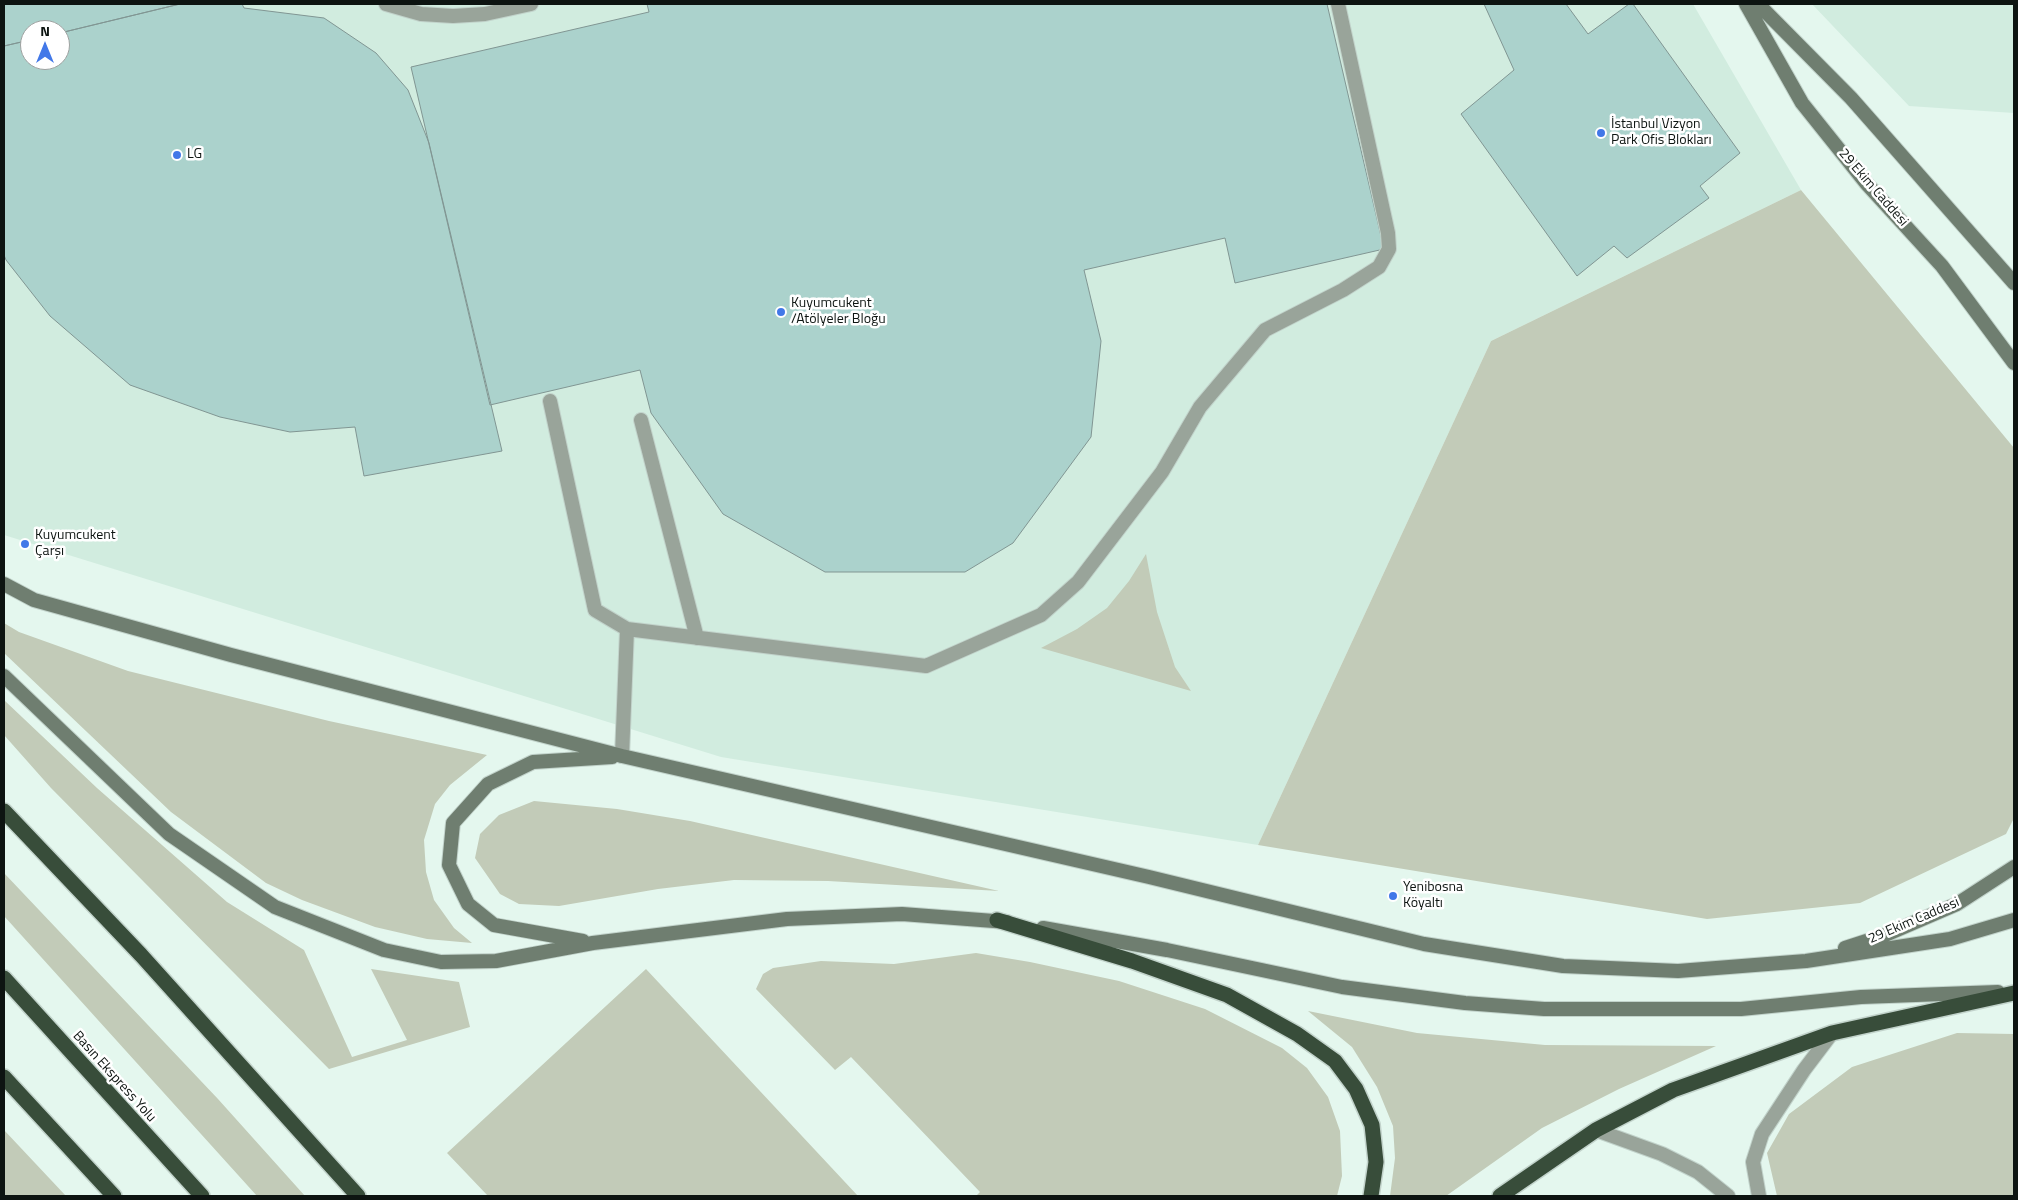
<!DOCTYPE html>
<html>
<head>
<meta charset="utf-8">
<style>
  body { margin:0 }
  #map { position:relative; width:2018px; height:1200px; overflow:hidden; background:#e4f7ee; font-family:"Titillium Web",sans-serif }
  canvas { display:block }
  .frame { position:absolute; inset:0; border:5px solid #0d1411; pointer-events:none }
  .north { position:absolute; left:20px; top:20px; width:50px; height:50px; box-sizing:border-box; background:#fff; border:1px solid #9ea1a0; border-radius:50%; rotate:0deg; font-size:14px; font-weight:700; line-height:20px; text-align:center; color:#0d1411 }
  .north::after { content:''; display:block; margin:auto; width:18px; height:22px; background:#4278e8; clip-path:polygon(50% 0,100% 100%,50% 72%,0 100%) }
</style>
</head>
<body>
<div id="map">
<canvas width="2018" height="1200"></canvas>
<div class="frame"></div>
<div class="north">N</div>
</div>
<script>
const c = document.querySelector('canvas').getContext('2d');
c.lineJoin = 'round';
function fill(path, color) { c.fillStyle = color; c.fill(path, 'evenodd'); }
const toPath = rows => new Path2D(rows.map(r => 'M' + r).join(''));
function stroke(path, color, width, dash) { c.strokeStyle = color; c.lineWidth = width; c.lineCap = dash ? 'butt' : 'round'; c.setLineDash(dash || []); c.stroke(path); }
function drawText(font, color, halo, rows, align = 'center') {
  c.font = font + ' "Titillium Web",sans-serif'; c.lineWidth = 5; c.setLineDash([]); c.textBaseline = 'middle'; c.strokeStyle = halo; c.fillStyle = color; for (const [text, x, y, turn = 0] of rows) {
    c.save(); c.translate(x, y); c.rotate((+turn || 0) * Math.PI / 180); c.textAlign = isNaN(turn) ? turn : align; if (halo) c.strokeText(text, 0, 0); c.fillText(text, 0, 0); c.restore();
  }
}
const built = toPath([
  [4,4,1693,4,1801,190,1491,341,1258,845,721,757,4,535],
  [30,30,60,30,60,60,30,60],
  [1812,4,2014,4,2014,113,1909,106]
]);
const green = toPath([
  [1801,190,2014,448,2014,818,2006,834,1860,903,1707,919,1258,845,1491,341],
  [1146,554,1157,612,1175,667,1191,691,1041,648,1077,629,1107,608,1129,581],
  [4,623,19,632,128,671,329,721,487,755,450,785,435,804,424,840,426,872,434,900,454,928,472,943,427,939,375,927,302,900,266,883,171,812,4,653],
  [4,700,97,788,227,902,304,950,352,1057,407,1040,371,969,459,982,470,1027,329,1069,51,788,4,735],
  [534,801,617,809,690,821,999,891,828,881,734,880,658,889,559,906,519,904,500,894,475,858,480,834,499,815],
  [4,873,218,1099,305,1196,257,1196,4,916],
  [976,953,1030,962,1119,981,1205,1009,1282,1048,1307,1068,1328,1097,1340,1131,1342,1176,1337,1196,976,1196,980,1192,851,1057,835,1070,756,989,763,974,773,968,821,961,894,964],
  [646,969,858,1196,488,1196,447,1153],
  [1308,1011,1417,1033,1545,1045,1716,1046,1619,1089,1542,1128,1446,1196,1390,1196,1395,1158,1393,1126,1377,1087,1352,1047],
  [1957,1033,2014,1034,2014,1196,1777,1196,1767,1153,1789,1114,1852,1067],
  [4,1130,66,1196,4,1196]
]);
const building = toPath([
  [4,4,180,4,60,33,60,30,30,30,30,40,4,46,4,4],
  [180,4,242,4,244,8,324,18,376,53,408,90,429,143,502,451,364,476,355,427,290,432,220,417,130,385,50,316,6,260,4,255,4,46,30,40,30,60,60,60,60,33,180,4],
  [647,4,1327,4,1384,249,1235,283,1225,238,1084,270,1101,341,1091,437,1013,543,965,572,825,572,723,514,651,413,640,370,490,405,411,67,649,12,647,4],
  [1484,4,1566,4,1588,34,1629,4,1633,4,1740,153,1700,186,1709,198,1627,258,1614,246,1577,276,1461,114,1514,70,1484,4]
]);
const service = toPath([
  [386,4,421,14,453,16,485,14,531,4],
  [550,401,595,610,627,629,926,666,1041,615,1078,582,1162,472,1200,407,1265,330,1343,290,1379,267,1389,249,1388,233,1338,4],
  [641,420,697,638],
  [622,756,627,629],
  [1596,1130,1662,1154,1698,1172,1728,1196],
  [1759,1196,1753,1162,1762,1134,1804,1070,1832,1033]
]);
const secondary = toPath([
  [1746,4,1802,103,1866,183,1942,266,2014,363],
  [1758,4,1851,98,2014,283],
  [4,584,34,600,231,655,622,756,1149,877,1424,944,1563,966,1678,971,1806,961,1950,939,2014,920],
  [4,676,169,834,275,907,384,950,441,962,496,961,593,943,787,919,902,914,1007,922],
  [1043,928,1167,950,1342,987,1465,1003,1544,1009,1741,1009,1861,997,1998,992],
  [583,941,494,925,468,904,449,865,453,823,488,784,533,762,612,757],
  [1845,948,1885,935,1957,904,2014,867]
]);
const motorway = toPath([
  [4,811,141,955,358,1196],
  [997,920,1132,961,1227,995,1297,1034,1335,1061,1356,1089,1372,1125,1376,1162,1371,1196],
  [4,978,202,1196],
  [4,1077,114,1196],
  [1500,1196,1596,1130,1673,1090,1832,1033,2014,993]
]);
const markers = [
  [1601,133,5,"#4278e8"],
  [177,155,5,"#4278e8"],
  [781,312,5,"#4278e8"],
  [25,544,5,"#4278e8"],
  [1393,896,5,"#4278e8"]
];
const poiNames = [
  ["İstanbul Vizyon",1611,125],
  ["Park Ofis Blokları",1611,141],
  ["LG",187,155],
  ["Kuyumcukent",791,304],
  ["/Atölyeler Bloğu",791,320],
  ["Kuyumcukent",35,536],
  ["Çarşı",35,552],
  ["Yenibosna",1403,888],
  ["Köyaltı",1403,904]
];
const streetNames = [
  ["29 Ekim Caddesi",1873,188,49],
  ["29 Ekim Caddesi",1914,921,-23],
  ["Basın Ekspress Yolu",114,1077,48]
];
fill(built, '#d1ecdf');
fill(green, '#c2cbb8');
fill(building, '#abd2cc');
stroke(building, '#819693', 1);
stroke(service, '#c2d3cb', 16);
stroke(secondary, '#c2d3cb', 16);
stroke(motorway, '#c2d3cb', 18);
stroke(service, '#99a49a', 14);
stroke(secondary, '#6f7e70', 14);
stroke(motorway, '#384d3a', 15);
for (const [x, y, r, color] of markers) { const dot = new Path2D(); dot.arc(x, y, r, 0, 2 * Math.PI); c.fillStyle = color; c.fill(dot); stroke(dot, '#fff', 2); }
drawText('14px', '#0d1411', '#fff', poiNames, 'left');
drawText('14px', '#0d1411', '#fff', streetNames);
</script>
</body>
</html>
